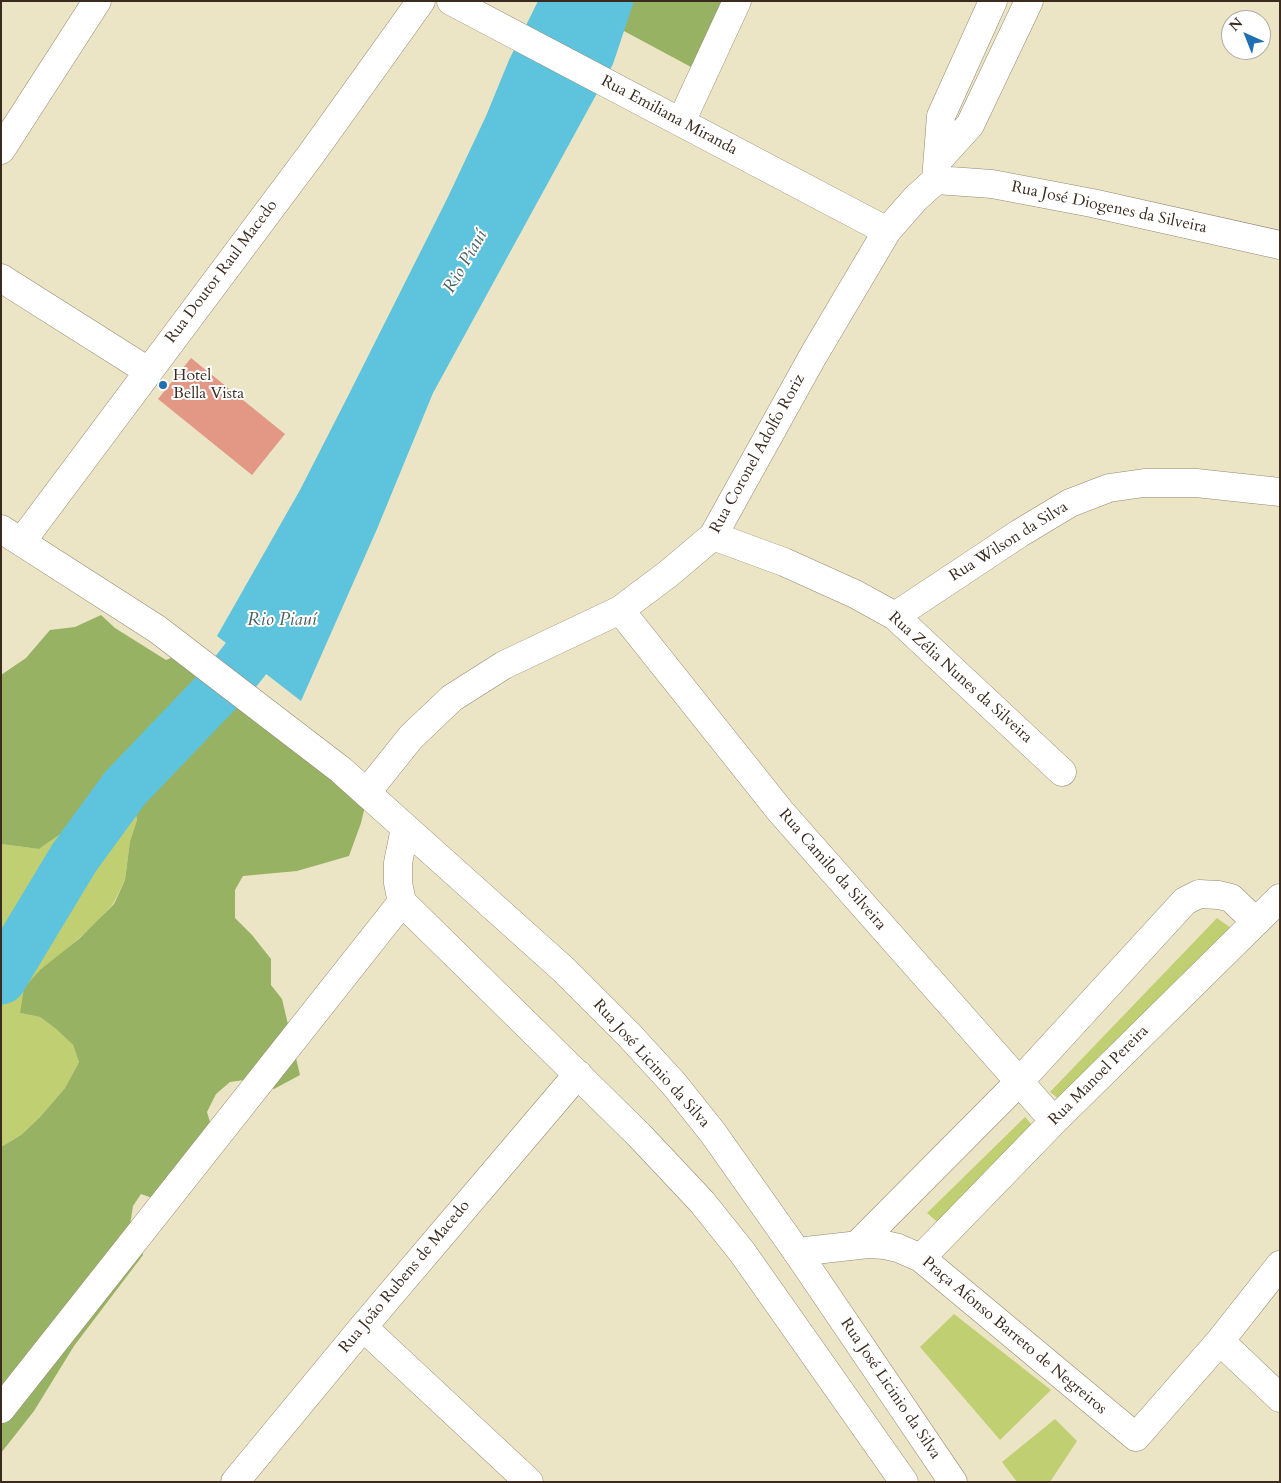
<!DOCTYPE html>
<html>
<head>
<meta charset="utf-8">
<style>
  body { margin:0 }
  #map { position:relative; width:1281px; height:1483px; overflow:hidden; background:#ebe5c5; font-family:Cardo,serif }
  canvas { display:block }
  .frame { position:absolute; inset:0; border:2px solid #3b2a1e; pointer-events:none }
  .north { position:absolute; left:1221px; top:10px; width:50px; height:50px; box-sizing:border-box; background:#fff; border:1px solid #b1aaa5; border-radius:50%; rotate:316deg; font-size:14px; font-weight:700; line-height:20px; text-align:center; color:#3b2a1e }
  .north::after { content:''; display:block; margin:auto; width:18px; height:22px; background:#1f6fb2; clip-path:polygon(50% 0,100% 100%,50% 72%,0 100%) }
</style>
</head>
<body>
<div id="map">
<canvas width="1281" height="1483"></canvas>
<div class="frame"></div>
<div class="north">N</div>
</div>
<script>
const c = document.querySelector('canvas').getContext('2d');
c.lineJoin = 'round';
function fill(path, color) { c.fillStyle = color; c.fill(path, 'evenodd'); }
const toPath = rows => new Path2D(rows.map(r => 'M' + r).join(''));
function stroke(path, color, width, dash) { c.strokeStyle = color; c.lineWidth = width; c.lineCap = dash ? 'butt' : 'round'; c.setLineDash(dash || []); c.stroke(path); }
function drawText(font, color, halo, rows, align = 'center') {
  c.font = font + ' Cardo,serif'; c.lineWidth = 4; c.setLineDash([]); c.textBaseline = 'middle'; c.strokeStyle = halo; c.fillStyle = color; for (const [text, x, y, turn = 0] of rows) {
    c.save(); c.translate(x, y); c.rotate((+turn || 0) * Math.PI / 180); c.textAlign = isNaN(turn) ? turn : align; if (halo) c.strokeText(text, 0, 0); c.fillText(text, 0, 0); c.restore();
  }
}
const green = toPath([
  [125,788,134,805,137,820,130,841,125,880,113,904,94,925,61,954,20,1013,40,1017,56,1029,73,1045,79,1062,65,1088,40,1117,21,1135,1,1147,1,844,39,849,78,822,106,795],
  [1217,918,1238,933,1072,1109,1050,1092],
  [1025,1117,1044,1139,949,1232,927,1213],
  [954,1314,1051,1390,1000,1440,920,1347],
  [1055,1419,1077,1441,1050,1482,1017,1482,1002,1462]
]);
const forest = toPath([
  [568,1,730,1,707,65,691,67],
  [101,615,115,628,166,660,193,649,367,798,361,823,349,856,297,871,243,876,235,890,235,918,252,935,271,959,271,985,282,999,300,1075,274,1089,251,1079,230,1082,216,1094,207,1112,212,1129,190,1168,194,1188,175,1206,141,1194,133,1206,130,1225,140,1243,143,1255,74,1346,34,1411,1,1453,1,1147,21,1135,40,1117,65,1088,79,1062,73,1045,56,1029,40,1017,20,1013,24,988,40,970,80,938,114,904,125,880,130,841,137,820,134,805,125,788,106,795,78,822,39,849,1,844,1,675,26,658,50,630,75,627]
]);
const water = toPath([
  [538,1,634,1,613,64,433,393,377,529,301,701,217,636,300,490,347,398,447,199,486,116,509,60]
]);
const river = toPath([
  [1,979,74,858,125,788,233,675,285,609,289,601]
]);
const building = toPath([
  [191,358,285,434,252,475,158,399]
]);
const minor = toPath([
  [451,1,887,231],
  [681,122,737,1],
  [939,159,970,125,1029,1],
  [936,180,992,184,1092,203,1280,245],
  [1,278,148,371],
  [713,536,784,562,855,594,895,616,1062,772],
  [22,541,312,153,421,1],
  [620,610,781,812,1054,1121],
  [895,616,1020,533,1070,503,1109,488,1144,483,1196,483,1280,492],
  [367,792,411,737,452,698,504,665,620,610,668,574,713,536,813,356,887,231,916,198,936,180,941,116,993,1],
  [405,828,398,863,398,883,402,902,639,1135,702,1202,742,1252,904,1482],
  [858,1244,1019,1082,1185,901,1199,894,1219,895,1231,898,1255,921],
  [797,1252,868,1244,885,1245,898,1248,921,1258,1136,1437,1220,1341,1280,1265],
  [921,1258,1054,1121,1280,898],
  [363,1327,529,1482],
  [1220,1341,1280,1398],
  [1,1409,402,902],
  [235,1482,363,1327,578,1074]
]);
const major = toPath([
  [1,150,97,1],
  [1,529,157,629,341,770,563,969,630,1036,674,1084,713,1133,797,1252,953,1482]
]);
const markers = [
  [163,385,5,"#1f6fb2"]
];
const streetNames = [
  ["Rua Emiliana Miranda",669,116,28],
  ["Rua José Diogenes da Silveira",1109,208,12],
  ["Rua Doutor Raul Macedo",222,272,-53],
  ["Rua Coronel Adolfo Roriz",758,454,-61],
  ["Rua Wilson da Silva",1009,542,-32],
  ["Rua Zélia Nunes da Silveira",960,678,42],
  ["Rua Camilo da Silveira",832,870,49],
  ["Rua José Licinio da Silva",651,1064,48],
  ["Rua Manoel Pereira",1099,1076,-45],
  ["Rua João Rubens de Macedo",405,1277,-50],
  ["Praça Afonso Barreto de Negreiros",1014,1336,40],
  ["Rua José Licinio da Silva",890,1389,56]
];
const poiNames = [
  ["Hotel",173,376],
  ["Bella Vista",173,394]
];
const waterNames = [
  ["Rio Piauí",466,262,-60],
  ["Rio Piauí",282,621]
];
fill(green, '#c0cf72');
fill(forest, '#98b264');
fill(water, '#5ec3dc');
stroke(river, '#5ec3dc', 51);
fill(building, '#e29885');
stroke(minor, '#938872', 29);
stroke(major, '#938872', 29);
stroke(minor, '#fff', 28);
stroke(major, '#fff', 28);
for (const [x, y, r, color] of markers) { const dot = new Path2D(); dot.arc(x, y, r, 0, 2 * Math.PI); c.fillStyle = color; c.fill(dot); stroke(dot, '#fff', 2); }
drawText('16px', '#3b2a1e', '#fff', streetNames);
drawText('16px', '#3b2a1e', '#fff', poiNames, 'left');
drawText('italic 18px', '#476060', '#fff', waterNames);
</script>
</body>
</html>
